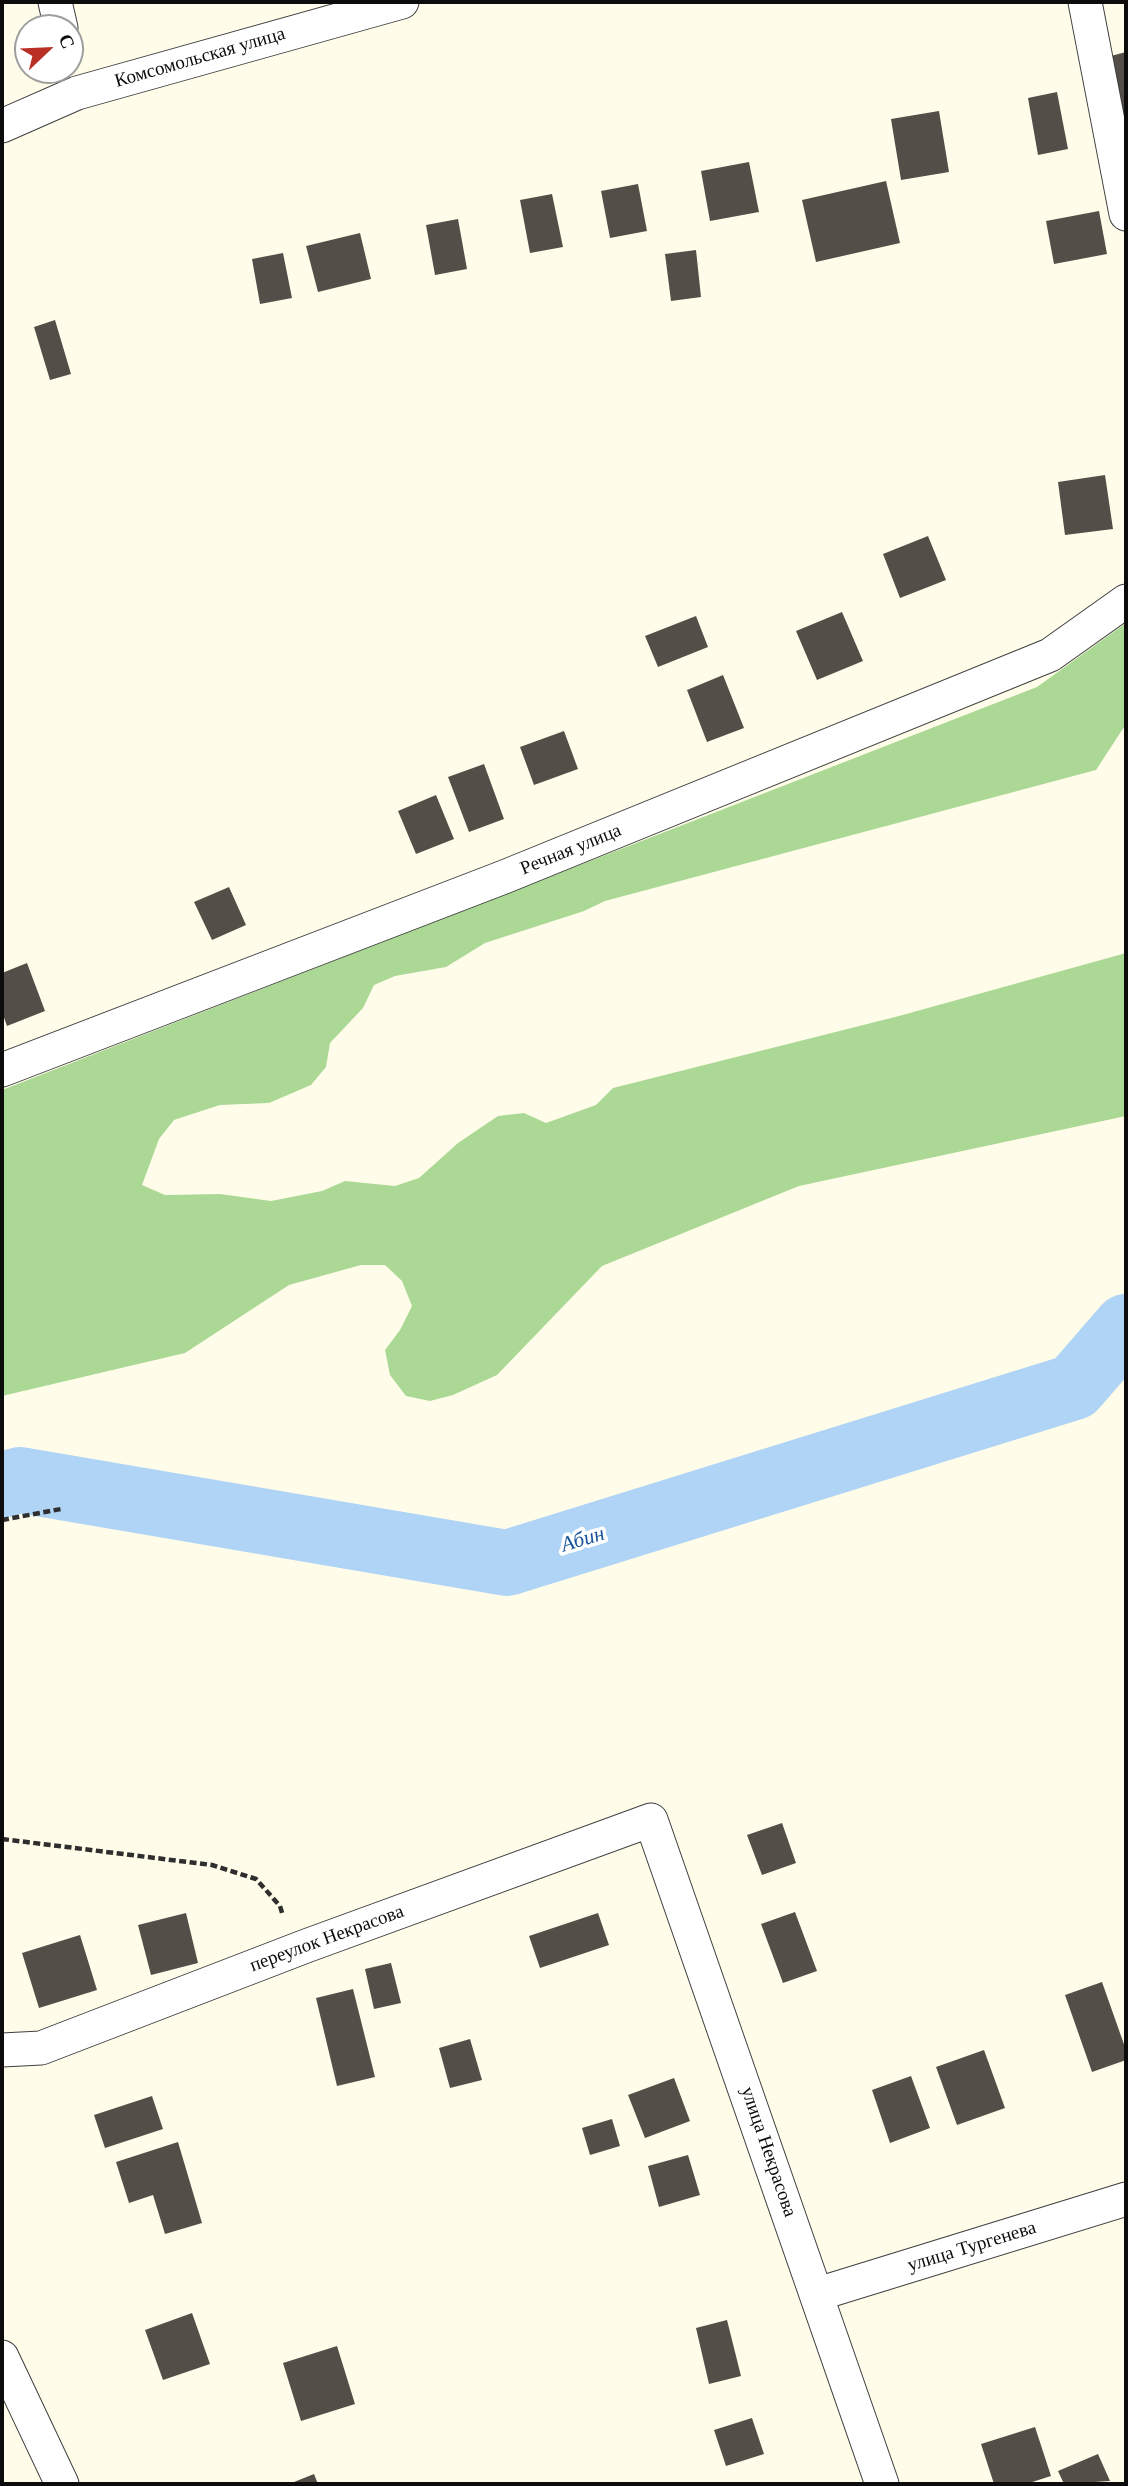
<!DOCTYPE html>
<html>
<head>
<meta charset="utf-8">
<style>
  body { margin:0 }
  #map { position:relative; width:1128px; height:2486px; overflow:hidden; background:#fffdea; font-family:Georgia,serif }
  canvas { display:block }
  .frame { position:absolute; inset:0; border:4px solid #0c0c0c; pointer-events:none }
  .north { position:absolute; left:14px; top:14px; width:70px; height:70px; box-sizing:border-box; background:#fff; border:2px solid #9e9e9e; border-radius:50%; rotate:67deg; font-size:19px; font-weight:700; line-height:28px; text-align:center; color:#0c0c0c }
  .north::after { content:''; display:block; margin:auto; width:24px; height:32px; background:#b92f26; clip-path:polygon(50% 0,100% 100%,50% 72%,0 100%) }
</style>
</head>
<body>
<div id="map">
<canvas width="1128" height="2486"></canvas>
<div class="frame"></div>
<div class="north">С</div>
</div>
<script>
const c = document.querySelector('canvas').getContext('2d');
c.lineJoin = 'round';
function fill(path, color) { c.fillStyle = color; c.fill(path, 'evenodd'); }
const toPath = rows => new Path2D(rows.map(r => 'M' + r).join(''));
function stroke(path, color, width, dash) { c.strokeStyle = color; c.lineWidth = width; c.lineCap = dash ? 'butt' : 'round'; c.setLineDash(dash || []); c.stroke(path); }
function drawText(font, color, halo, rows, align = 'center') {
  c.font = font + ' Georgia,serif'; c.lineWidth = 7; c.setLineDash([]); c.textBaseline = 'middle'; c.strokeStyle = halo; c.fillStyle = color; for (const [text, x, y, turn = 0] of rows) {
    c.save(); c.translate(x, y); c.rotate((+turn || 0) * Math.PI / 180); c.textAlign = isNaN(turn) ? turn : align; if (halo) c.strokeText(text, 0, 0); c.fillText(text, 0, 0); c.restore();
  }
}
const forest = toPath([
  [1126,623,1126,724,1096,770,605,901,584,911,485,943,446,967,395,976,374,985,363,1008,330,1043,326,1067,311,1085,269,1103,220,1105,174,1120,159,1139,142,1185,165,1195,220,1194,271,1201,322,1191,345,1181,395,1186,419,1178,458,1143,498,1116,524,1113,546,1123,596,1105,613,1088,899,1016,1126,953,1126,1116,799,1186,602,1266,497,1375,453,1395,430,1401,406,1396,390,1375,385,1350,400,1330,412,1306,402,1281,385,1265,361,1265,289,1285,185,1353,2,1396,2,1090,1037,687]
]);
const river = toPath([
  [2,1485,20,1480,507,1563,1074,1387,1126,1327]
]);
const building = toPath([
  [1126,52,1126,126,1125,126,1107,57],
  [1057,92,1068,149,1038,155,1028,98],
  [939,111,949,172,901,180,891,119],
  [749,162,759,212,710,221,701,171],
  [886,181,900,243,816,262,802,200],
  [638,184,647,231,610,238,601,191],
  [552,194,563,247,530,253,520,200],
  [1099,211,1107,254,1054,264,1046,221],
  [458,219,467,269,435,275,426,225],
  [360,233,371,279,318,292,306,246],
  [696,250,701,297,671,301,665,254],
  [283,253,292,298,260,304,252,259],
  [55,320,71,374,50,380,34,327],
  [1105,475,1113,529,1065,535,1058,482],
  [928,536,946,580,900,598,883,554],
  [842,612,863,661,817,680,796,631],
  [696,616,708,647,658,667,645,636],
  [723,675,744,728,707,742,687,690],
  [564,731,578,769,534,785,520,747],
  [484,764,504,819,469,832,448,777],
  [436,795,454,839,416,854,398,811],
  [229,887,246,925,212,940,194,902],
  [27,963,45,1011,7,1026,2,1012,2,973],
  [782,1823,796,1863,762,1875,747,1835],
  [795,1912,817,1971,783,1983,761,1924],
  [186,1913,198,1963,151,1975,138,1925],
  [598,1913,609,1945,540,1968,529,1936],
  [80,1935,97,1990,39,2008,22,1953],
  [391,1963,401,2003,374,2009,365,1969],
  [1102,1982,1126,2050,1126,2060,1092,2072,1065,1995],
  [353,1989,375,2077,337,2086,316,1998],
  [470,2039,482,2080,450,2088,439,2048],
  [984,2050,1005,2108,957,2125,936,2067],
  [911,2076,930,2128,890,2143,872,2090],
  [674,2078,690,2121,645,2138,628,2095],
  [152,2096,163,2129,105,2148,94,2115],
  [612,2119,620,2146,590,2155,582,2128],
  [178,2142,202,2223,165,2234,153,2195,129,2203,116,2162],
  [688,2155,700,2195,659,2207,648,2166],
  [192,2313,210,2364,163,2380,145,2330],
  [727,2320,741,2376,709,2384,696,2328],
  [337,2346,355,2404,301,2421,283,2363],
  [752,2418,764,2454,726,2466,714,2430],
  [1035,2427,1051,2476,1026,2484,994,2484,981,2444],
  [1098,2454,1110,2481,1064,2484,1058,2471],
  [314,2474,318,2484,289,2484]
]);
const path = toPath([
  [2,1520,61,1509],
  [2,1839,212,1865,256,1879,280,1906,283,1916]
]);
const street = toPath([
  [55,2,61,28],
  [1085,2,1126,214],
  [2,126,77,93,402,2],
  [2,1070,504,877,1050,655,1126,601],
  [2,2050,41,2048,306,1946,651,1820,882,2484],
  [818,2294,1126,2199],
  [2,2357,62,2484]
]);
const streetNames = [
  ["Комсомольская улица",200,58,-16],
  ["Речная улица",571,850,-22],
  ["переулок Некрасова",327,1939,-20],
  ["улица Некрасова",768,2152,71],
  ["улица Тургенева",972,2247,-17]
];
const waterNames = [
  ["Абин",583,1540,-17]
];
fill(forest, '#acd895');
stroke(river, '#b0d4f5', 66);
fill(building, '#544e48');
stroke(street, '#3f3f3f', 35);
stroke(path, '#2e2e2e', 4.5, [7, 3.5]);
stroke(street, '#fff', 33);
drawText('19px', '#0c0c0c', '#fff', streetNames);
drawText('italic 21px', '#17539b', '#fff', waterNames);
</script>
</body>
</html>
